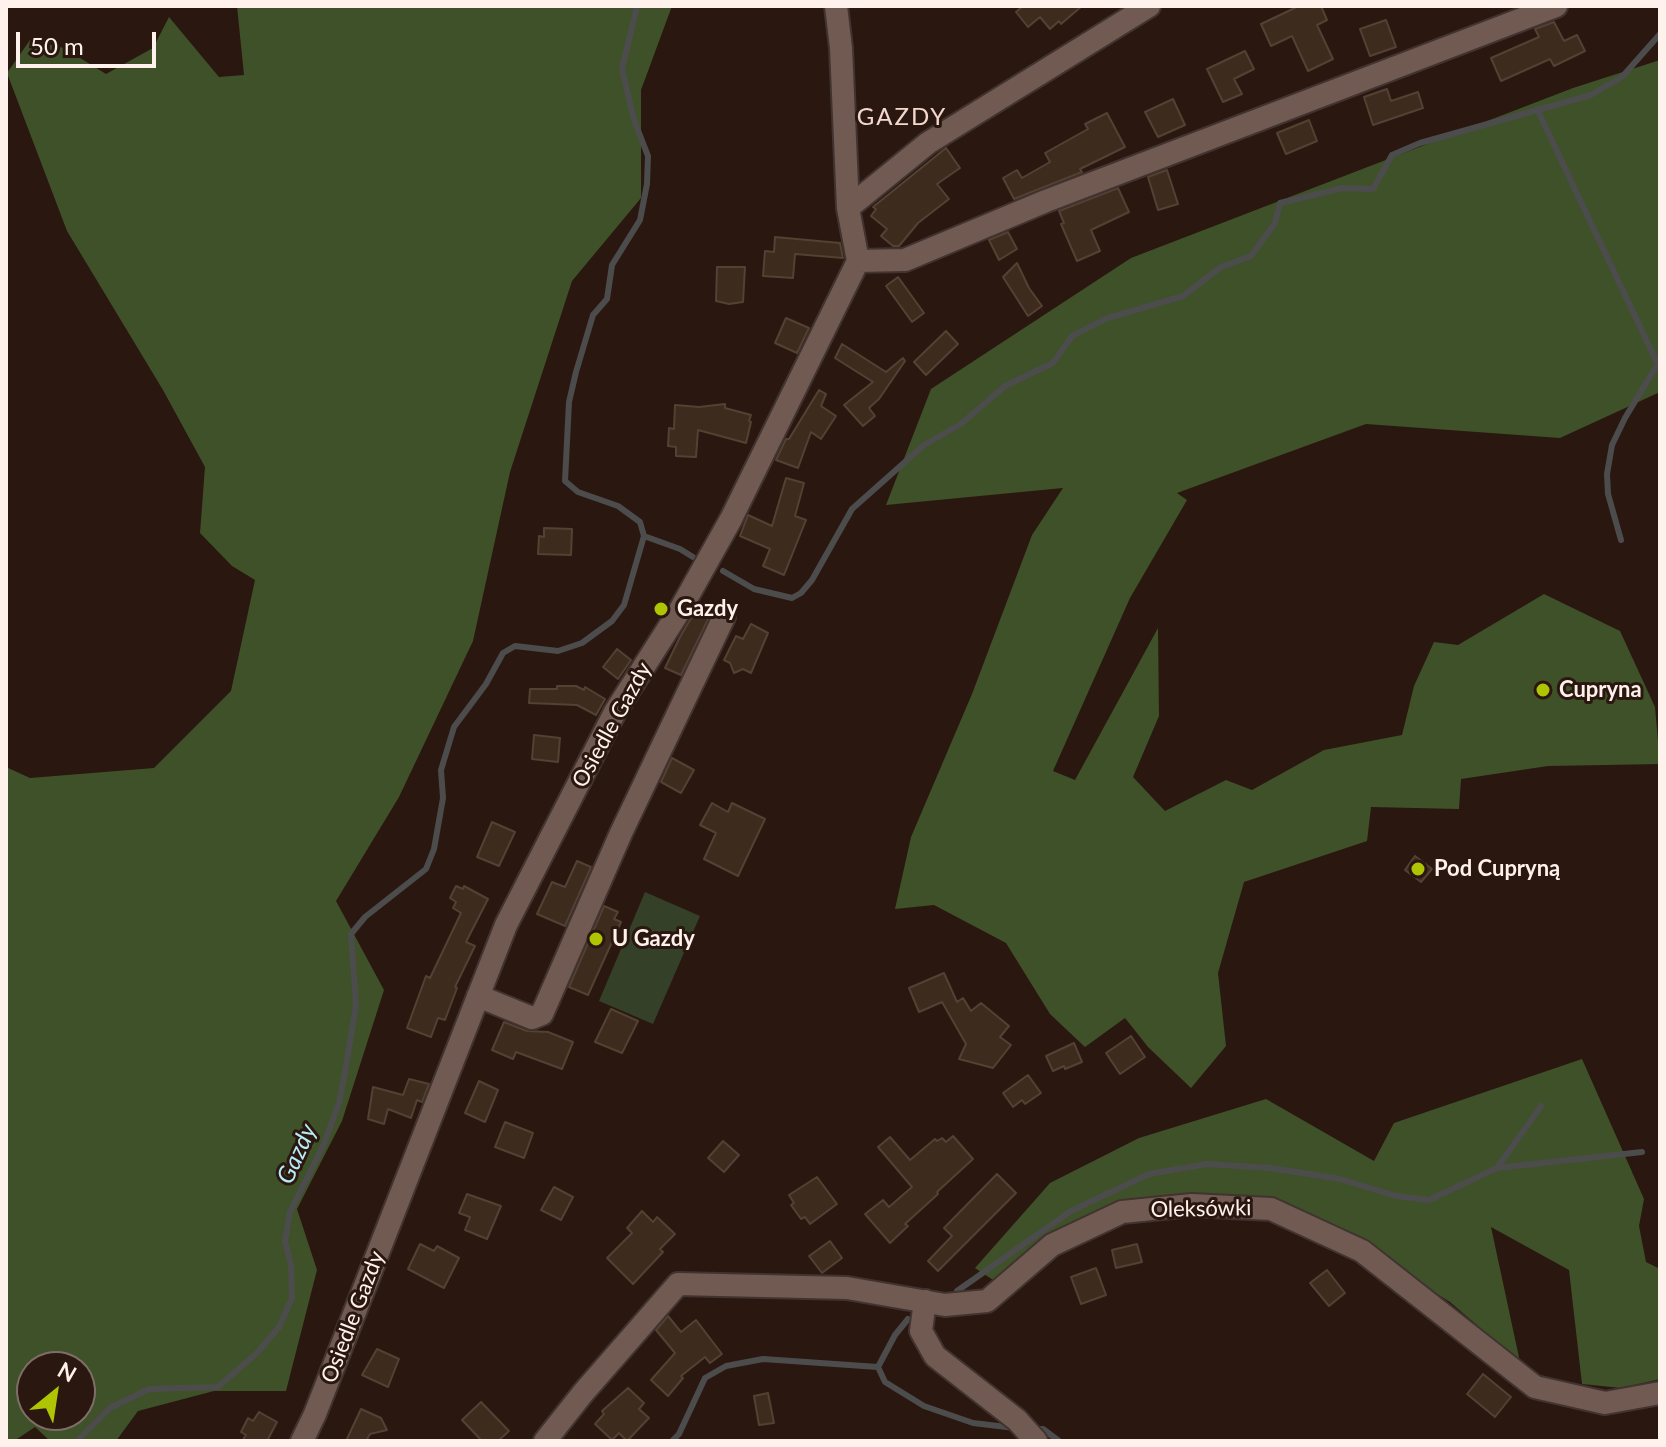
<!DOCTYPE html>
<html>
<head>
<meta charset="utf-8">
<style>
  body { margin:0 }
  #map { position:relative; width:1666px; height:1447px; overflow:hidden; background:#2a1710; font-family:Lato,sans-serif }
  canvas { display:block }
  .frame { position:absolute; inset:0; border:8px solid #fff1eb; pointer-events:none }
  .north { position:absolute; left:16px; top:1351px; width:80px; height:80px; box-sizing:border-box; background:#2a1710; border:2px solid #7f6e68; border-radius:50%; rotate:30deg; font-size:22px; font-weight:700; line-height:32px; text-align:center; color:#fff1eb }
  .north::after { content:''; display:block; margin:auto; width:28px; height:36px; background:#afc504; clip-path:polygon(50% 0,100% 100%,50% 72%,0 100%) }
  .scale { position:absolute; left:16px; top:32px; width:140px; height:36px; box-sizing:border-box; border:4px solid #fff1eb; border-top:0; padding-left:10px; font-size:24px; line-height:28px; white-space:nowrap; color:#fff1eb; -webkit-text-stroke:6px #2a1710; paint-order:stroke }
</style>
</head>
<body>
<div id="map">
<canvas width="1666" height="1447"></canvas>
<div class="frame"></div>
<div class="north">N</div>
<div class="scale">50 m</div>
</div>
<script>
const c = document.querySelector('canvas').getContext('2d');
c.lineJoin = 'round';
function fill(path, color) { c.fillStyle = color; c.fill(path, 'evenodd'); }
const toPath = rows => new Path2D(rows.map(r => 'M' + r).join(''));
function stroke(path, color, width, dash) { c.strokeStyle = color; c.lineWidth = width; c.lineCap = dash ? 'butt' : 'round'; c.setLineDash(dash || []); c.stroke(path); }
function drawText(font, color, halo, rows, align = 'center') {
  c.font = font + ' Lato,sans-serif'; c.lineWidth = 6; c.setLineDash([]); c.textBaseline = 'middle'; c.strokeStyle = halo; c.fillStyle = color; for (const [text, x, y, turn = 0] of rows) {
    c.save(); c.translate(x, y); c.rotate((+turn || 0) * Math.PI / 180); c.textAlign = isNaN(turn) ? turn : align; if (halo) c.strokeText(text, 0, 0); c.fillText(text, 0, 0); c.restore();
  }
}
const green = toPath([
  [645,892,700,916,653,1024,599,1001]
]);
const forest = toPath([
  [237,6,672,6,641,90,641,198,572,281,510,472,473,641,399,797,336,901,384,990,342,1121,297,1209,317,1270,286,1391,214,1391,138,1411,116,1441,50,1441,35,1427,14,1441,6,1441,6,767,30,778,154,768,231,691,255,580,232,566,200,533,205,467,163,390,67,231,7,73,30,40,64,48,106,74,153,48,169,17,219,77,244,75],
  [32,1367,80,1367,80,1415,32,1415],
  [1660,60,1660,392,1560,438,1366,424,1177,493,1187,500,1130,598,1053,771,1075,780,1158,628,1159,716,1133,777,1165,811,1226,780,1252,790,1324,750,1402,735,1414,686,1434,642,1458,645,1544,594,1620,631,1655,707,1660,764,1548,766,1461,779,1459,809,1371,807,1367,841,1244,882,1218,973,1226,1046,1191,1088,1148,1047,1125,1018,1085,1047,1050,1014,1006,943,934,905,895,909,911,837,972,694,1032,535,1063,488,886,505,931,389,1131,258,1573,88],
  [1582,1059,1644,1199,1639,1226,1646,1262,1660,1269,1660,1379,1621,1388,1582,1384,1569,1270,1491,1227,1520,1362,1450,1302,1309,1214,1160,1198,999,1284,975,1268,1050,1183,1139,1138,1266,1099,1374,1161,1394,1123]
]);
const stream = toPath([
  [1537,109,1660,369],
  [644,536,680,549,693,557],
  [1621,540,1608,494,1607,474,1612,445,1625,418,1657,365],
  [723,571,754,589,792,598,801,593,812,580,852,509,924,445,961,424,1005,386,1053,363,1072,336,1105,319,1183,296,1221,267,1251,256,1275,223,1280,203,1343,188,1373,189,1392,155,1420,143,1591,95,1622,77,1660,34],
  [1497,1168,1541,1106],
  [957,1291,1071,1211,1149,1174,1207,1164,1271,1168,1340,1179,1396,1196,1429,1200,1497,1168,1642,1152],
  [878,1367,895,1335,908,1319],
  [1035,1429,1043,1429,1059,1441],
  [77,1441,110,1408,149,1389,218,1387,257,1353,279,1327,292,1298,291,1265,285,1241,290,1212,324,1144,339,1103,344,1077,356,1005,351,934,365,917,426,869,434,849,443,798,441,770,454,727,486,684,503,653,515,646,558,651,582,643,612,621,624,605,644,536,640,522,618,506,578,492,565,481,569,402,576,372,593,315,607,299,612,265,640,220,647,184,648,156,634,120,622,69,637,6],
  [672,1441,679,1434,705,1378,726,1366,763,1359,878,1367,885,1382,924,1406,973,1423,1015,1428]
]);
const building = toPath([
  [1023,6,1082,6,1061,24,1059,21,1050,29,1040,17,1028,27,1016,12,1023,6],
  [1299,6,1321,6,1327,20,1317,25,1333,59,1308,71,1292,36,1271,46,1261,24,1299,6],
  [1386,20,1396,47,1370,56,1360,29,1386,20],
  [1554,22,1564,41,1577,35,1585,51,1554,66,1550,59,1501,81,1491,58,1539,37,1535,29,1554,22],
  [1245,51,1254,69,1234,79,1242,94,1223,102,1207,69,1245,51],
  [1387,89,1391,101,1418,92,1423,108,1373,125,1364,97,1387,89],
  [1173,99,1185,125,1158,137,1145,112,1173,99],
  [1107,113,1125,147,1080,169,1082,172,1014,199,1003,178,1017,170,1022,178,1050,162,1045,153,1088,129,1085,124,1107,113],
  [1309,120,1317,141,1286,154,1277,133,1309,120],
  [946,148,960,168,937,184,949,199,918,223,899,246,893,246,881,236,887,229,871,216,876,209,873,207,946,148],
  [1167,170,1178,204,1158,210,1148,177,1167,170],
  [1118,188,1129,212,1091,230,1100,251,1077,261,1061,224,1064,223,1059,211,1118,188],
  [1008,232,1017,249,999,260,989,240,1008,232],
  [775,237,840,243,843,258,795,254,793,278,763,276,765,251,774,252,775,237],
  [1017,263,1029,288,1042,306,1028,316,1003,277,1017,263],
  [717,267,745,267,743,302,729,304,716,301,717,267],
  [898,277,924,313,912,322,886,286,898,277],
  [786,318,809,328,797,353,775,343,786,318],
  [946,331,958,344,926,375,914,362,946,331],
  [842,344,886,372,903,358,905,361,879,399,869,408,875,416,863,426,844,405,873,382,835,358,842,344],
  [819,390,826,394,821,406,836,416,821,439,811,432,798,468,776,460,786,439,789,439,819,390],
  [725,404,725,408,751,415,749,421,751,422,746,443,698,430,696,457,676,456,676,447,668,446,669,428,674,429,675,405,699,407,725,404],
  [786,478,804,483,795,516,806,520,784,575,763,566,770,549,740,536,748,515,772,526,786,478],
  [544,528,572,529,571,555,538,554,539,536,544,537,544,528],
  [700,603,713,609,681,675,665,668,680,637,700,603],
  [751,624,768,633,751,673,743,669,734,673,730,663,724,660,736,636,743,639,751,624],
  [617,649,631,660,618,679,603,667,617,649],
  [557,686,576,686,584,690,585,687,605,699,596,715,577,705,529,703,530,689,557,689,557,686],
  [534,735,560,738,558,762,532,759,534,735],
  [672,758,694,770,681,793,661,782,672,758],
  [712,803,728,812,732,803,765,819,738,876,704,859,716,833,700,825,712,803],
  [492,822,515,832,499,866,477,857,492,822],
  [1415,856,1432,869,1421,882,1405,870,1415,856],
  [577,861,591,867,565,926,537,914,552,882,565,887,577,861],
  [456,886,463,889,464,886,488,899,466,942,475,946,455,987,457,988,445,1020,438,1018,431,1037,407,1028,426,976,430,978,461,913,453,908,456,902,450,898,456,886],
  [604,906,618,912,614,919,621,922,588,995,569,987,604,906],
  [944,973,957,1002,963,998,971,1011,981,1003,1009,1026,1000,1037,1011,1045,993,1068,959,1059,966,1044,942,1002,919,1012,909,988,944,973],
  [611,1009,638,1021,622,1053,595,1042,611,1009],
  [504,1022,527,1031,548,1032,573,1042,562,1069,516,1052,513,1059,492,1050,504,1022],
  [1131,1036,1145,1057,1120,1074,1106,1053,1131,1036],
  [1074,1043,1082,1062,1065,1069,1064,1066,1053,1071,1046,1056,1074,1043],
  [1028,1075,1041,1093,1025,1104,1022,1100,1013,1107,1003,1093,1028,1075],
  [409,1079,429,1084,422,1102,417,1100,411,1118,388,1109,384,1124,368,1119,373,1087,403,1095,409,1079],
  [479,1081,498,1090,485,1122,465,1113,479,1081],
  [505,1122,533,1133,524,1158,495,1147,505,1122],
  [953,1136,973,1159,937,1192,938,1194,905,1224,908,1226,890,1243,865,1214,883,1200,889,1207,912,1187,878,1147,890,1137,910,1160,935,1139,937,1141,942,1138,946,1142,953,1136],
  [723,1141,739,1155,724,1172,708,1158,723,1141],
  [997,1174,1016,1193,938,1271,928,1261,952,1236,944,1228,997,1174],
  [817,1177,837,1204,810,1224,805,1217,801,1219,791,1205,794,1203,789,1195,817,1177],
  [554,1187,573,1197,561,1220,541,1210,554,1187],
  [467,1194,501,1206,487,1239,465,1230,470,1217,459,1213,467,1194],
  [642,1211,653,1222,657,1217,675,1234,660,1249,663,1252,633,1284,607,1258,632,1233,627,1228,642,1211],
  [830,1241,842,1258,822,1273,809,1256,830,1241],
  [420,1244,434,1251,437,1246,459,1258,444,1288,408,1269,420,1244],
  [1137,1244,1142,1262,1116,1268,1112,1250,1137,1244],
  [1096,1268,1106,1295,1081,1304,1071,1277,1096,1268],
  [1327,1270,1345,1293,1329,1306,1310,1283,1327,1270],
  [668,1316,681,1332,696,1320,722,1354,710,1363,705,1357,681,1376,683,1378,668,1396,651,1380,675,1353,656,1330,668,1316],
  [377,1349,399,1359,388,1387,362,1375,377,1349],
  [1483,1374,1511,1397,1495,1417,1467,1394,1483,1374],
  [628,1388,644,1403,639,1409,649,1418,627,1441,619,1433,612,1440,595,1424,604,1414,602,1411,628,1388],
  [768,1393,774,1423,759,1425,754,1396,768,1393],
  [481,1402,509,1431,498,1441,482,1441,462,1420,481,1402],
  [361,1409,381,1418,387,1430,370,1434,366,1441,346,1441,361,1409],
  [259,1412,277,1422,267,1441,242,1441,246,1435,241,1432,248,1418,253,1421,259,1412]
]);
const street = toPath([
  [848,208,928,143,1149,6],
  [858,261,905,260,1046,201,1556,6],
  [478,996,532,1018,542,1014,621,833,724,617],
  [925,1301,921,1331,935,1356,1017,1420,1036,1441],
  [302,1441,315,1414,506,925,615,712,680,610,731,519,858,261,848,208,841,48,836,6],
  [545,1441,583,1393,678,1284,847,1288,945,1305,987,1301,1052,1245,1122,1212,1192,1205,1271,1209,1362,1251,1535,1387,1605,1403,1660,1393]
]);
const markers = [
  [661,609,8,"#afc504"],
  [1543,690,8,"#afc504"],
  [1418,869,8,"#afc504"],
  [596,939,8,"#afc504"]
];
const poiNames = [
  ["Gazdy",677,609],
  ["Cupryna",1559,690],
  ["Pod Cupryną",1434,869],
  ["U Gazdy",612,939]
];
const streetNames = [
  ["Osiedle Gazdy",612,725,-61],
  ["Oleksówki",1201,1209,-1],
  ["Osiedle Gazdy",353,1317,-69]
];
const neighbourhoodNames = [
  ["GAZDY",902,117]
];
const waterNames = [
  ["Gazdy",297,1154,-66]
];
fill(green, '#344027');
fill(forest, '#3f5129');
stroke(stream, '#4c4c4d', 6);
fill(building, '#3d2c1e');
stroke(building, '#534133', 2);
stroke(street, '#413330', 26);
stroke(street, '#715a51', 22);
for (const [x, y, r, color] of markers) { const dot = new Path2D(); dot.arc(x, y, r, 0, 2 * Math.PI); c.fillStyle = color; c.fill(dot); stroke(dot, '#2a1710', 3); }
drawText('bold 22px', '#fff1eb', '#2a1710', poiNames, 'left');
drawText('22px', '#fff1eb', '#2a1710', streetNames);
c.letterSpacing = '2px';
drawText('24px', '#f3d8cd', '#2a1710', neighbourhoodNames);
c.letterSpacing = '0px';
drawText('italic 24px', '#b7edf9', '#2a1710', waterNames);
</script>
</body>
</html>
